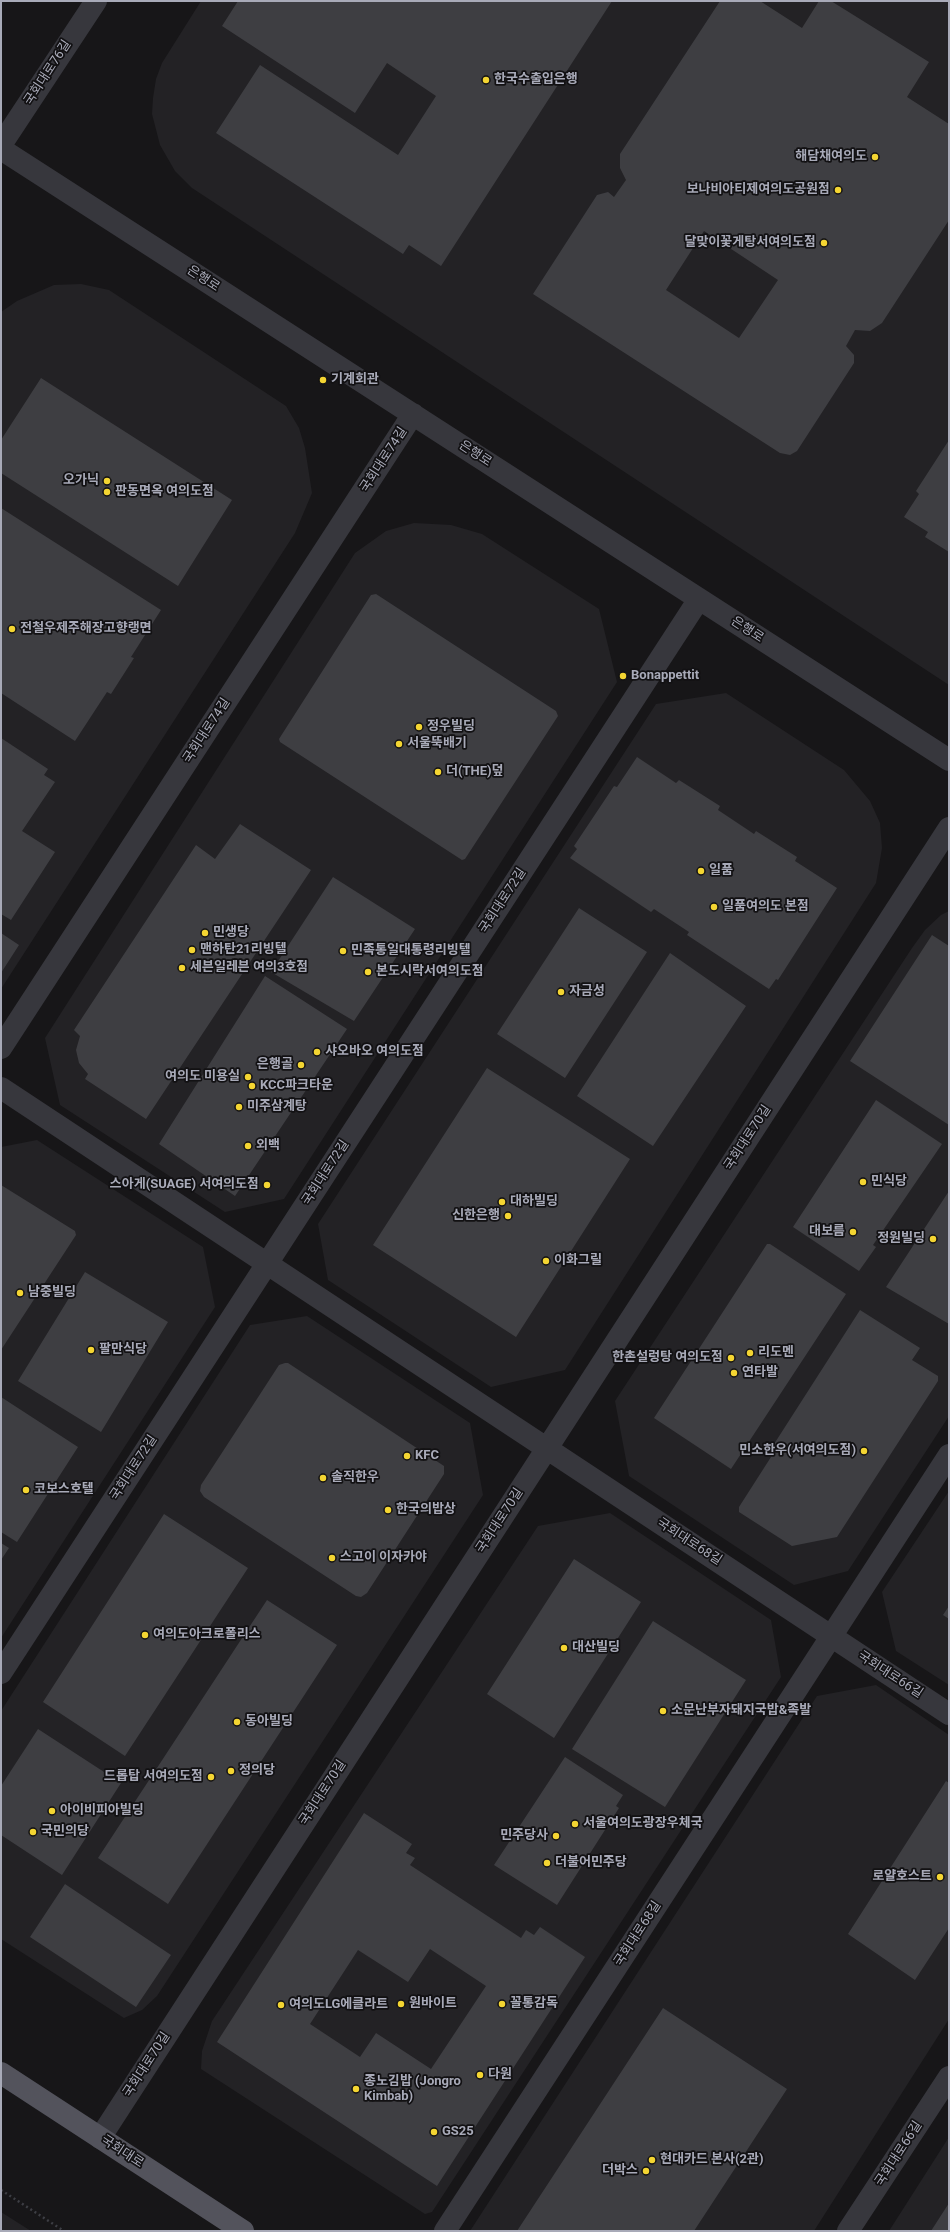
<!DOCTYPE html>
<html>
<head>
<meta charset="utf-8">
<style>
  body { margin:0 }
  #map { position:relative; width:950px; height:2232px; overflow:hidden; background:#171618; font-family:Roboto,sans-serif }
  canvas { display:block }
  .frame { position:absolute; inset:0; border:2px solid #a8aab8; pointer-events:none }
</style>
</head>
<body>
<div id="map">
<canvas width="950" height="2232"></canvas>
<div class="frame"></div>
</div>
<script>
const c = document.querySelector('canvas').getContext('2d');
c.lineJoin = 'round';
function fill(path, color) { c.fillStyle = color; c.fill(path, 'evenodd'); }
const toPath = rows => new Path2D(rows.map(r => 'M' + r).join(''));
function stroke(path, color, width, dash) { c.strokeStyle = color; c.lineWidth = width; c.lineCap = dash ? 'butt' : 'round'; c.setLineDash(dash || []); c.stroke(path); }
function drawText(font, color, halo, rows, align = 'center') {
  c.font = font + ' Roboto,"Noto Sans KR",sans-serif'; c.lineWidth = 3.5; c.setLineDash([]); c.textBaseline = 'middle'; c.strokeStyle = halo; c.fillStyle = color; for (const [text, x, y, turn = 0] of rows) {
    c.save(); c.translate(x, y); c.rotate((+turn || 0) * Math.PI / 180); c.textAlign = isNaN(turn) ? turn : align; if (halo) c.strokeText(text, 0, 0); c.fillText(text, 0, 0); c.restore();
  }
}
const built = toPath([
  [201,1,949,1,949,685,192,188,175,171,160,145,152,114,153,98,156,79,162,63],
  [81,284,109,290,286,406,299,428,305,448,312,493,295,533,1,989,1,312,17,301,54,285],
  [414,523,451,525,482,534,599,609,617,682,284,1199,225,1212,60,1105,45,1038,355,553,386,531],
  [726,693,844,770,870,801,880,823,882,848,876,883,565,1370,491,1387,328,1280,318,1224,656,704],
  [949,911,949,1416,848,1571,794,1585,629,1476,615,1401,912,948,925,930,941,915],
  [37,1140,203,1247,215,1307,1,1638,1,1147],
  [307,1316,470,1423,483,1495,157,1996,142,2010,124,2018,1,1939,1,1711,250,1325],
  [949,1491,949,1685,896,1651,882,1592],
  [610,1513,771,1620,781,1677,432,2212,425,2214,201,2069,202,2051,212,2021,538,1526],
  [876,1685,949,1735,949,2019,814,2231,470,2231,817,1696],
  [949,2137,949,2231,889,2231],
  [1,2212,31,2231,1,2231]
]);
const building = toPath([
  [238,1,612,1,441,266,409,245,403,254,216,133,260,65,398,155,436,96,387,63,355,113,222,26],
  [720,1,760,1,802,28,819,1,831,1,929,62,907,97,949,124,949,220,882,323,870,331,855,330,846,346,854,355,854,363,797,451,790,455,780,453,533,294,597,195,608,192,614,197,626,180,620,168,620,154],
  [704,231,778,280,739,338,666,290],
  [41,378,232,500,178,586,1,473,1,440],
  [949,440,949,552,925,537,928,532,904,517,919,494,916,491],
  [1,508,161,610,131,657,134,658,111,694,107,692,75,741,1,693],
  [376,594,556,711,558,716,465,859,462,860,280,742,279,739,371,595],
  [1,738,48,769,44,775,55,782,22,831,55,852,11,920,1,914],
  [637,757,676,783,679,780,720,806,718,810,754,834,756,831,797,857,795,861,837,888,778,980,776,979,769,989,687,935,689,932,654,909,651,912,570,858,577,849,574,846,614,786,617,787],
  [240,824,311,870,146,1119,85,1079,88,1074,79,1063,76,1050,80,1036,74,1030,196,845,215,859],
  [333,877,415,929,354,1021,271,972],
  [579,908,647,952,565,1078,497,1034],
  [1,933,19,945,1,973],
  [932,935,949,946,949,1125,850,1061],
  [670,953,746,1006,653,1146,577,1096],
  [265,976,347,1029,235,1196,159,1144],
  [487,1068,630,1159,516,1337,373,1245],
  [876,1100,942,1144,873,1245,876,1247,859,1271,793,1227],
  [1,1185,75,1231,76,1235,1,1350],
  [949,1191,949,1324,886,1287],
  [767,1244,770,1244,846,1294,731,1469,654,1418],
  [85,1272,168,1322,101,1432,18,1381],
  [860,1310,920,1348,912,1360,938,1376,938,1381,837,1537,792,1546,739,1512,739,1507,771,1457,767,1455],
  [285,1363,288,1363,444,1466,444,1474,367,1593,361,1597,356,1596,204,1497,200,1491,201,1485,279,1365],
  [1,1397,78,1447,17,1542,1,1532],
  [164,1514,248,1568,125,1756,43,1702],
  [1,1543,9,1548,1,1560],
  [574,1559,641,1602,554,1738,487,1694],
  [267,1600,337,1645,168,1904,98,1858],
  [949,1606,949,1619,943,1615],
  [653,1621,746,1680,665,1807,572,1749],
  [38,1729,121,1783,62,1875,1,1835,1,1786],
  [565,1757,623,1795,616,1806,619,1808,557,1905,494,1865],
  [946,1781,949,1783,949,1928,915,1980,848,1934],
  [364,1813,412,1844,406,1853,415,1858,410,1865,521,1938,526,1930,534,1935,540,1927,585,1957,437,2186,217,2042],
  [430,1949,486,1986,431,2069,376,2033,360,2057,310,2024,358,1950,408,1982],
  [65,1884,171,1955,136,2007,30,1937],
  [663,2008,787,2089,694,2231,517,2231],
  [949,2203,949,2231,931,2231]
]);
const path = toPath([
  [1,2190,64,2231]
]);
const minor = toPath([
  [1,145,96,1],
  [1,149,949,760],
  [1,1048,413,414],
  [1,1088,949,1714],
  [1,1673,699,599],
  [100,2138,949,828],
  [445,2231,949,1455],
  [848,2231,949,2077]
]);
const major = toPath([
  [1,2073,243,2231]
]);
const markers = [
  [486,80,4,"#f4d532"],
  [875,157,4,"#f4d532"],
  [838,190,4,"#f4d532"],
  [824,243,4,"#f4d532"],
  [323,380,4,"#f4d532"],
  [107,481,4,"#f4d532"],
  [107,492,4,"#f4d532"],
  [12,629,4,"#f4d532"],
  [623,676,4,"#f4d532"],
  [419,727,4,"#f4d532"],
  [399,744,4,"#f4d532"],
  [438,772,4,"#f4d532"],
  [701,871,4,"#f4d532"],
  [714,907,4,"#f4d532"],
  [205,933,4,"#f4d532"],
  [192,950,4,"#f4d532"],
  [343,951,4,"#f4d532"],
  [182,968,4,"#f4d532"],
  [368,972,4,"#f4d532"],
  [561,992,4,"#f4d532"],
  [317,1052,4,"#f4d532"],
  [301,1065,4,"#f4d532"],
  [248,1077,4,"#f4d532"],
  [252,1086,4,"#f4d532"],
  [239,1107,4,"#f4d532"],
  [248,1146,4,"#f4d532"],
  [863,1182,4,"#f4d532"],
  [267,1185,4,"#f4d532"],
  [502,1202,4,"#f4d532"],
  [508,1216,4,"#f4d532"],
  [853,1232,4,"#f4d532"],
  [933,1239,4,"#f4d532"],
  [546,1261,4,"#f4d532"],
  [20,1293,4,"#f4d532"],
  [91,1350,4,"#f4d532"],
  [750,1353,4,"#f4d532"],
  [731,1358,4,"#f4d532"],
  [734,1373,4,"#f4d532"],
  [864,1451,4,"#f4d532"],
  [407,1456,4,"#f4d532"],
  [323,1478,4,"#f4d532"],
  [26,1490,4,"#f4d532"],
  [388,1510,4,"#f4d532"],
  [332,1558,4,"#f4d532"],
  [145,1635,4,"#f4d532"],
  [564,1648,4,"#f4d532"],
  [663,1711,4,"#f4d532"],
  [237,1722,4,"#f4d532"],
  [231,1771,4,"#f4d532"],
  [211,1777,4,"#f4d532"],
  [52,1811,4,"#f4d532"],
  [575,1824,4,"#f4d532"],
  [33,1832,4,"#f4d532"],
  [556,1836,4,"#f4d532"],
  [547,1863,4,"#f4d532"],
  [940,1877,4,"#f4d532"],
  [401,2004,4,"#f4d532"],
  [502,2004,4,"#f4d532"],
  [281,2005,4,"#f4d532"],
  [480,2075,4,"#f4d532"],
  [356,2089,4,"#f4d532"],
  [434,2132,4,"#f4d532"],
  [652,2160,4,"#f4d532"],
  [646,2171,4,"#f4d532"]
];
const streetNames = [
  ["국회대로76길",48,73,-57],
  ["은행로",203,279,33],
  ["은행로",475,454,33],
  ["국회대로74길",384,460,-57],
  ["은행로",747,630,33],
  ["국회대로74길",207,731,-57],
  ["국회대로72길",503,901,-57],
  ["국회대로70길",748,1138,-57],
  ["국회대로72길",326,1173,-57],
  ["국회대로72길",134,1468,-57],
  ["국회대로70길",500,1521,-57],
  ["국회대로68길",689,1542,33],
  ["국회대로66길",890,1675,33],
  ["국회대로70길",323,1793,-57],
  ["국회대로68길",638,1934,-57],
  ["국회대로70길",147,2065,-57],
  ["국회대로",122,2152,33],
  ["국회대로66길",899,2154,-57]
];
const poiNames = [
  ["한국수출입은행",494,80],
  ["해담채여의도",867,157,"right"],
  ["보나비아티제여의도공원점",830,190,"right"],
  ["달맞이꽃게탕서여의도점",816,243,"right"],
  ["기계회관",331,380],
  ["오가닉",99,481,"right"],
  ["판동면옥 여의도점",115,492],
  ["전철우제주해장고향랭면",20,629],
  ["Bonappettit",631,676],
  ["정우빌딩",427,727],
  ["서울뚝배기",407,744],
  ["더(THE)덮",446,772],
  ["일품",709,871],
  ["일품여의도 본점",722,907],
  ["민생당",213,933],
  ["맨하탄21리빙텔",200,950],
  ["민족통일대통령리빙텔",351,951],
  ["세븐일레븐 여의3호점",190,968],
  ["본도시락서여의도점",376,972],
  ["자금성",569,992],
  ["샤오바오 여의도점",325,1052],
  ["은행골",293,1065,"right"],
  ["여의도 미용실",240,1077,"right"],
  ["KCC파크타운",260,1086],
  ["미주삼계탕",247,1107],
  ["외백",256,1146],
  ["민식당",871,1182],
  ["스아게(SUAGE) 서여의도점",259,1185,"right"],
  ["대하빌딩",510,1202],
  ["신한은행",500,1216,"right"],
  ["대보름",845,1232,"right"],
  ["정원빌딩",925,1239,"right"],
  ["이화그릴",554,1261],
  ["남중빌딩",28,1293],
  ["팔만식당",99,1350],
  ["리도멘",758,1353],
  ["한촌설렁탕 여의도점",723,1358,"right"],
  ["연타발",742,1373],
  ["민소한우(서여의도점)",856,1451,"right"],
  ["KFC",415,1456],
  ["솔직한우",331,1478],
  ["코보스호텔",34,1490],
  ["한국의밥상",396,1510],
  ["스고이 이자카야",340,1558],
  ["여의도아크로폴리스",153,1635],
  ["대산빌딩",572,1648],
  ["소문난부자돼지국밥&족발",671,1711],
  ["동아빌딩",245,1722],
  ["정의당",239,1771],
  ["드롭탑 서여의도점",203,1777,"right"],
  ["아이비피아빌딩",60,1811],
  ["서울여의도광장우체국",583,1824],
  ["국민의당",41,1832],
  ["민주당사",548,1836,"right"],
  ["더불어민주당",555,1863],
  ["로얄호스트",932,1877,"right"],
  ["원바이트",409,2004],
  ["꼴통감독",510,2004],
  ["여의도LG에클라트",289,2005],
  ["다원",488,2075],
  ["종노김밥 (Jongro",364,2082],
  ["Kimbab)",364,2097],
  ["GS25",442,2132],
  ["현대카드 본사(2관)",660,2160],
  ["더박스",638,2171,"right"]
];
fill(built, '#232225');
fill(building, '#3e3e42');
stroke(path, '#3d3e44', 2.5, [2, 3]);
stroke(minor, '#37373d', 22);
stroke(major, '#53535c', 22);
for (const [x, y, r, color] of markers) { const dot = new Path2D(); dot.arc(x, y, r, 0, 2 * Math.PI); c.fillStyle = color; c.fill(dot); stroke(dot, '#121113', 1.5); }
drawText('13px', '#a8aab8', '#121113', streetNames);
drawText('bold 13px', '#a8aab8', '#121113', poiNames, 'left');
</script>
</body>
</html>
